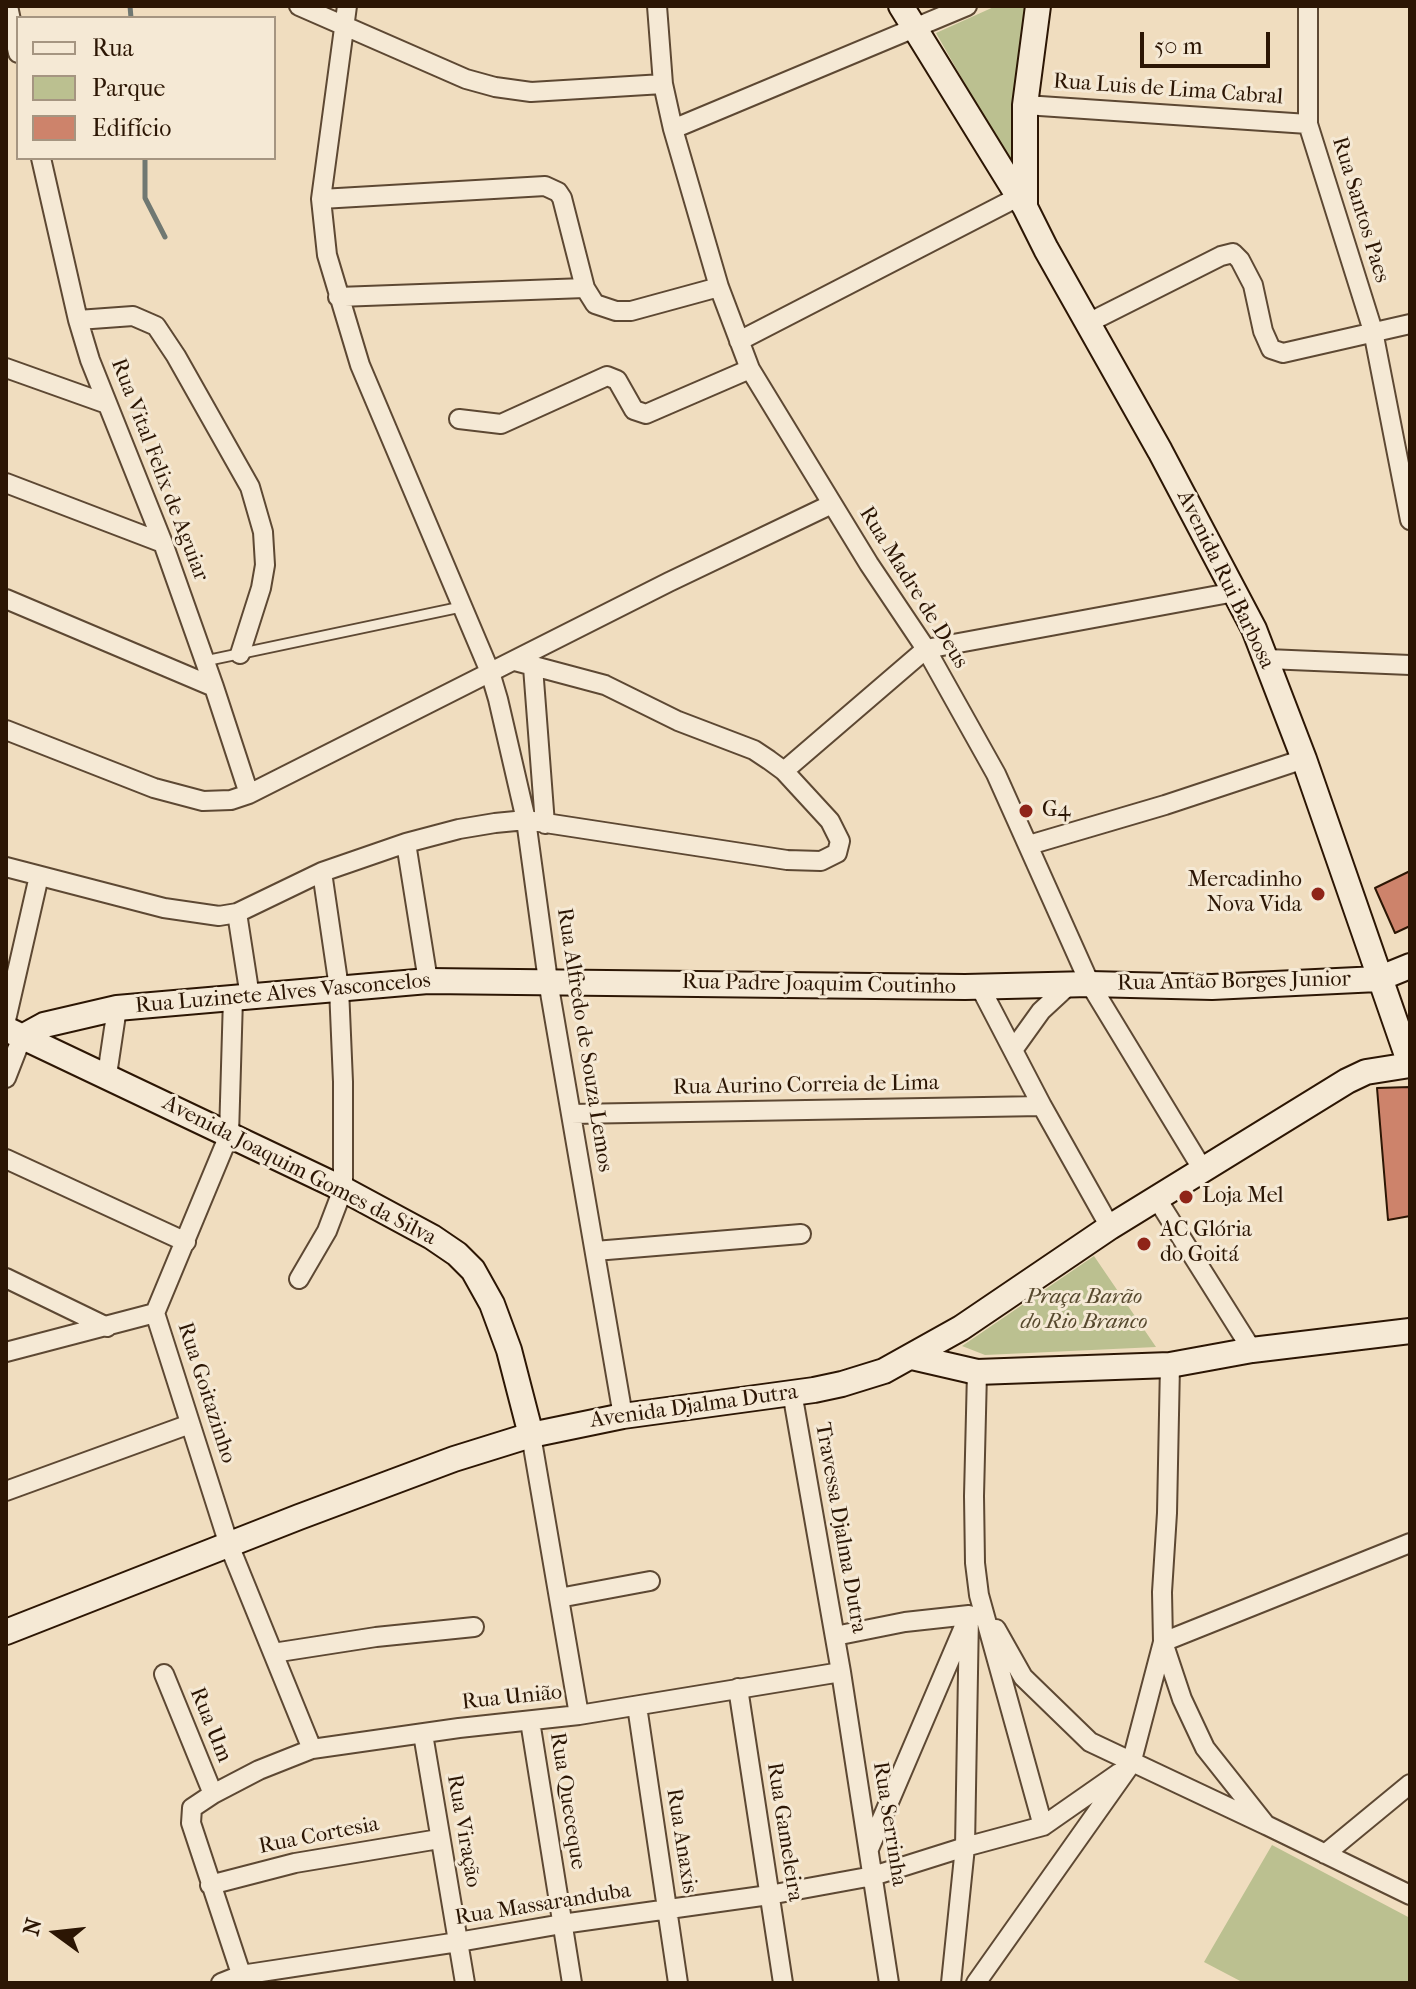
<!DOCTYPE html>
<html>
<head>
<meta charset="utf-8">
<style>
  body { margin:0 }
  #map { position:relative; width:1416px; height:1989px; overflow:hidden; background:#f0ddbf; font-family:"IM FELL French Canon",serif }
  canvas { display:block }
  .frame { position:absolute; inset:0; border:8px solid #2c1604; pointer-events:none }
  .legend { position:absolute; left:16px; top:16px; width:260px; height:144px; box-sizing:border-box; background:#f5e9d5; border:2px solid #a59581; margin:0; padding:10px 14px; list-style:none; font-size:24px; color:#2c1604 }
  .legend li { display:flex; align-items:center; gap:16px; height:40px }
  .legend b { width:40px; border:2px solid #a59581 }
  .north { position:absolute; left:16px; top:1893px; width:80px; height:80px; -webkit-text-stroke:6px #f5e9d5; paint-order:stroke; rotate:285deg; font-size:22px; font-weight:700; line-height:32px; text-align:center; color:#2c1604 }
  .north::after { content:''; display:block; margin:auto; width:28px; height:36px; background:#2c1604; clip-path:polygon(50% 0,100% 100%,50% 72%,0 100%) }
  .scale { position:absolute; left:1140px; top:32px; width:130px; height:36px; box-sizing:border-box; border:4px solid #2c1604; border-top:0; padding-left:10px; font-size:24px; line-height:28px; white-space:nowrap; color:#2c1604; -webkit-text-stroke:6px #f5e9d5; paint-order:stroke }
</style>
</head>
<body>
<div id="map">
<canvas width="1416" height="1989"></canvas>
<div class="frame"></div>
<ul class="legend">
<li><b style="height:10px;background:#f5e9d5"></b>Rua</li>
<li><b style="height:22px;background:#bbc090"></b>Parque</li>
<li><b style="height:22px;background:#cd836b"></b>Edifício</li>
</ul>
<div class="north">N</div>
<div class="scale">50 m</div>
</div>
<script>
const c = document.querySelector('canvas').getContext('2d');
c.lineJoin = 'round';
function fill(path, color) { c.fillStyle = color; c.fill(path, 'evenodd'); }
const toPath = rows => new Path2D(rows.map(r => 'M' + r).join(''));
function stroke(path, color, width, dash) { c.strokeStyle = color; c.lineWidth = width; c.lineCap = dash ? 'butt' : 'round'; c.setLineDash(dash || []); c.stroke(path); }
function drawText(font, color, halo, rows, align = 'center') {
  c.font = font + ' "IM FELL French Canon",serif'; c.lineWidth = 6; c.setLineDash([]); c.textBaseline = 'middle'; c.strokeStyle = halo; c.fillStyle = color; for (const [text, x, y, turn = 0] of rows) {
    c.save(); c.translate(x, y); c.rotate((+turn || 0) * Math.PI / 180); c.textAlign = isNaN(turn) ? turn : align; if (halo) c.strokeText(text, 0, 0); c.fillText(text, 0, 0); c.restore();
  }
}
const green = toPath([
  [996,6,1030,6,1018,177,936,33],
  [1094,1256,1156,1347,985,1355,962,1346],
  [1272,1845,1410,1918,1410,1983,1244,1983,1204,1962]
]);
const stream = toPath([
  [130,6,131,18],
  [145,158,145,198,165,237]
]);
const building = toPath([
  [1410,871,1410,926,1395,933,1375,888,1410,871],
  [1410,1087,1410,1216,1388,1220,1377,1088,1410,1087]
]);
const lane = toPath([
  [205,661,461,607]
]);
const street = toPath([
  [8,6,18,53],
  [299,6,466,79,495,87,531,92,663,84],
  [347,6,321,199,327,255,360,365,490,672,498,699,526,820,548,981,623,1416],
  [657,6,663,84,673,129,719,287,750,369,869,564,926,649,996,774,1090,984,1203,1170],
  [1308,6,1308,124,1373,331,1410,520],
  [1025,105,1308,124],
  [673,129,967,6],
  [41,158,78,320,90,360,163,543,214,687,249,794],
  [321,199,545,186,558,192,562,198,585,288,595,304,616,311,631,311,719,287],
  [338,297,585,288],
  [78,320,133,316,156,326,176,356,250,487,263,532,265,565,261,588,240,654],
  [1088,323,1221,256,1233,253,1240,260,1253,285,1263,331,1271,349,1283,353,1410,324],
  [739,341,1018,197],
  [6,368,107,404],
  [459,419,501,424,607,376,617,380,634,410,646,414,750,369],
  [6,483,163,543],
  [6,599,214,687],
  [1267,659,1410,665],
  [533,667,545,824],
  [6,730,154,788,203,801,231,800,249,794,669,582,832,504],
  [784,771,926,649,1235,592],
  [406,843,428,981],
  [1029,845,1165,805,1304,759],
  [6,867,164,908,219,916,237,913,322,872,406,843,459,829,495,823,526,820,787,860,821,861,837,853,840,841,830,821,784,771,769,760,754,750,678,721,605,685,515,661],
  [237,913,250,997],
  [980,987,1042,1106,1110,1227],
  [233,998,229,1135,155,1313,229,1545,312,1749],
  [6,1020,39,876],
  [1013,1050,1041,1011,1068,986],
  [107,1075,117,1008],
  [6,1078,22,1037],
  [571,1114,1042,1106],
  [6,1159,186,1242],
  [1157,1199,1252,1350],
  [595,1251,801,1234],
  [6,1278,107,1327],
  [299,1279,327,1231,343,1189,343,1082,339,988,322,872],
  [6,1352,155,1313],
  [977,1372,974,1496,975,1563,979,1595,1043,1826],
  [792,1392,841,1672,889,1983],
  [531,1435,579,1715],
  [6,1491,190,1424],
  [559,1598,650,1581],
  [996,1629,1023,1677,1090,1742,1266,1825],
  [835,1636,905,1622,969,1615,965,1847,1043,1826,1119,1773],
  [1163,1642,1182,1699,1205,1748,1266,1825,1410,1895],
  [1163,1642,1410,1543],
  [273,1653,376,1637,474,1627],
  [164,1674,213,1794],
  [738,1688,783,1983],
  [637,1706,678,1983],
  [530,1721,572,1983],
  [423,1734,465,1983],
  [869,1849,966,1622],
  [1325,1854,1410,1784],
  [210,1885,295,1863,439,1839],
  [221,1983,241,1975,458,1942,562,1924,769,1895,873,1876,965,1847,951,1983],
  [244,1983,191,1823,192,1808,213,1794,259,1770,312,1749,459,1728,579,1715,841,1672],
  [976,1983,1131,1764,1163,1642,1162,1592,1167,1513,1170,1365]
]);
const secondary = toPath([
  [901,6,1025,207,1046,249,1160,451,1254,629,1304,759,1410,1064],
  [1025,205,1025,105,1038,6],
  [6,1029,343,1189,432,1237,457,1254,473,1270,492,1304,509,1350,531,1435],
  [22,1037,44,1025,117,1008,428,981,965,987,1090,984,1212,987,1378,979,1410,966],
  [912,1357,977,1372,1170,1365,1252,1350,1410,1331],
  [6,1632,299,1517,454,1459,531,1435,623,1416,814,1390,842,1384,884,1371,961,1328,1110,1227,1347,1081,1366,1072,1410,1065]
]);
const markers = [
  [1026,811,8,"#8f2418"],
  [1318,894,8,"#8f2418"],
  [1186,1197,8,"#8f2418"],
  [1144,1244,8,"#8f2418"]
];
const streetNames = [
  ["Rua Luis de Lima Cabral",1168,90,4],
  ["Rua Santos Paes",1360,210,73],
  ["Rua Vital Felix de Aguiar",159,470,69],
  ["Avenida Rui Barbosa",1225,580,64],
  ["Rua Madre de Deus",913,588,58],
  ["Rua Antão Borges Junior",1234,982,-1],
  ["Rua Padre Joaquim Coutinho",819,985,1],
  ["Rua Luzinete Alves Vasconcelos",283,994,-5],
  ["Rua Alfredo de Souza Lemos",584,1040,81],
  ["Rua Aurino Correia de Lima",806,1086,-1],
  ["Avenida Joaquim Gomes da Silva",299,1171,27],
  ["Rua Goitazinho",206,1393,72],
  ["Avenida Djalma Dutra",694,1407,-8],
  ["Travessa Djalma Dutra",840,1528,80],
  ["Rua União",512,1698,-6],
  ["Rua Um",210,1725,68],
  ["Rua Queceque",567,1801,81],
  ["Rua Serrinha",889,1824,81],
  ["Rua Viração",463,1831,80],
  ["Rua Gameleira",784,1832,81],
  ["Rua Cortesia",319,1836,-11],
  ["Rua Anaxis",681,1841,81],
  ["Rua Massaranduba",543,1905,-9]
];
const poiNames = [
  ["G4",1042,811],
  ["Mercadinho",1302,881,"right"],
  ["Nova Vida",1302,906,"right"],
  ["Loja Mel",1202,1197],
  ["AC Glória",1160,1231],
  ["do Goitá",1160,1256]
];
const parkNames = [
  ["Praça Barão",1084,1298],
  ["do Rio Branco",1084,1323]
];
fill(green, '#bbc090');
stroke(stream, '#707872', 5);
fill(building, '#cd836b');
stroke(building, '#2c1604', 2);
stroke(lane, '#5d4833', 13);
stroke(street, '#5d4833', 22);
stroke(secondary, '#2c1604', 28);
stroke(lane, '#f5e9d5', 9);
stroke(street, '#f5e9d5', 18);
stroke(secondary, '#f5e9d5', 24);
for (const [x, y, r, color] of markers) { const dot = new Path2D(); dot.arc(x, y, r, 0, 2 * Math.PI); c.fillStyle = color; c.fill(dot); stroke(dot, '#f5e9d5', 3); }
drawText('22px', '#2c1604', '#f5e9d5', streetNames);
drawText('22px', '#2c1604', '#f5e9d5', poiNames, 'left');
drawText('italic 22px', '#57492e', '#f5e9d5', parkNames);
</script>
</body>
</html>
